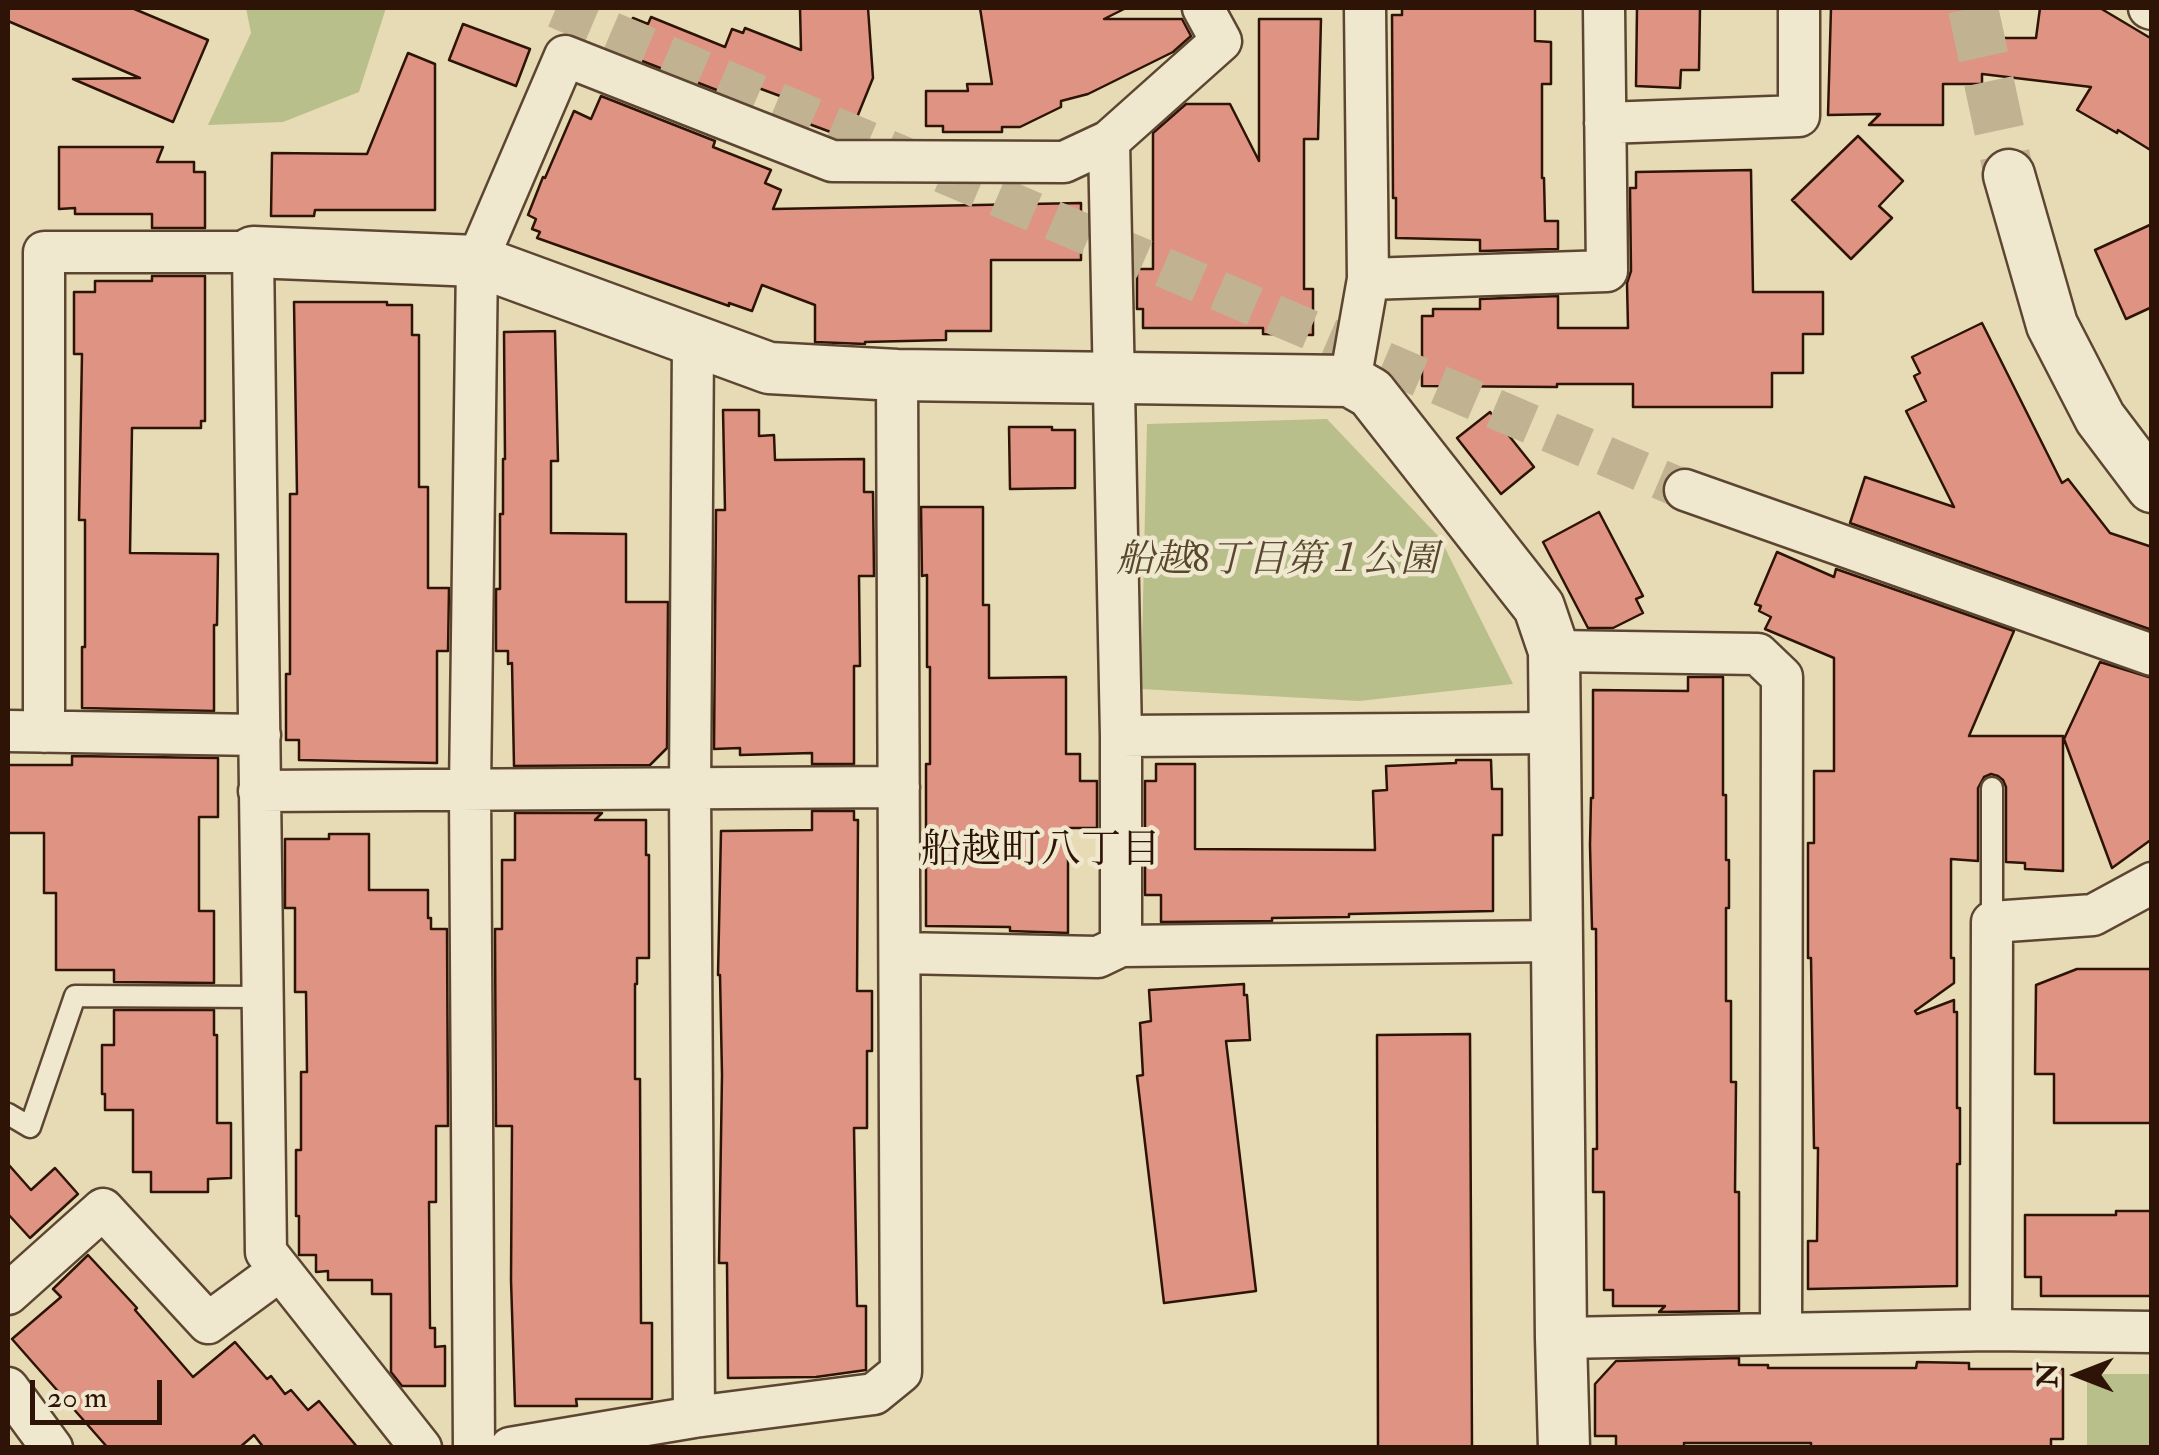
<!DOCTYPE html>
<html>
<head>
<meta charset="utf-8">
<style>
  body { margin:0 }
  #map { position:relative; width:2159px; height:1455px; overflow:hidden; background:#e6dbb4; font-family:"IM FELL Double Pica",serif }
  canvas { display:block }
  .frame { position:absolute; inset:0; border:10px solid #2e1406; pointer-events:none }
  .north { position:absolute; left:2029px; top:1325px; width:100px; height:100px; -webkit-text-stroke:8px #efe8ce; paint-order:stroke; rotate:270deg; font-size:28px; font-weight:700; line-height:40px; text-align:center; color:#2e1406 }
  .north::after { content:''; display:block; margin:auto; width:35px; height:45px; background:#2e1406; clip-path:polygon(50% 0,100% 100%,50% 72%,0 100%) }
  .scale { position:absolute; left:30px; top:1380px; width:132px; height:45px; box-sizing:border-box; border:5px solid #2e1406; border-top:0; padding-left:12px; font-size:30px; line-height:35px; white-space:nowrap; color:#2e1406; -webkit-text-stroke:8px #efe8ce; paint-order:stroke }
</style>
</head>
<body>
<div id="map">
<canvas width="2159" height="1455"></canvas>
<div class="frame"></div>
<div class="north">N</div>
<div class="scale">20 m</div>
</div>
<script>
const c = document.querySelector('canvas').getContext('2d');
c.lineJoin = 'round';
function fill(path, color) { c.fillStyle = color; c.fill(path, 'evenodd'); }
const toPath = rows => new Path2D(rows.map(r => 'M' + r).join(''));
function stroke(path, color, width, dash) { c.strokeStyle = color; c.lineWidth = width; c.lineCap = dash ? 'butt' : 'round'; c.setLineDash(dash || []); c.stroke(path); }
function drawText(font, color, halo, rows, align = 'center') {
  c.font = font + ' "IM FELL Double Pica","Noto Serif JP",serif'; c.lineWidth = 9; c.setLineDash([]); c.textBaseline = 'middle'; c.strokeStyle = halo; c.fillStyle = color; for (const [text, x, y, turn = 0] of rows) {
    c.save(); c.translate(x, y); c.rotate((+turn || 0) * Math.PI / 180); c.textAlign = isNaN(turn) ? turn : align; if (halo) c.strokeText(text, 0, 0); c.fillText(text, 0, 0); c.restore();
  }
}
const green = toPath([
  [246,8,386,8,359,92,283,122,208,125,251,33],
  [1327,419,1440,538,1513,684,1359,701,1141,689,1147,424],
  [2087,1374,2151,1374,2151,1447,2087,1447]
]);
const building = toPath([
  [8,8,132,8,208,40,173,122,73,79,140,78,8,21,8,8],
  [800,8,868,8,873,78,849,137,844,137,809,124,815,109,737,80,732,96,619,52,633,18,648,24,651,17,725,47,732,29,743,33,745,28,801,50,800,8],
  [980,8,1126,8,1104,19,1182,19,1191,36,1173,52,1088,94,1061,101,1061,107,1020,127,1002,127,1002,132,943,132,943,126,926,126,926,91,968,91,967,84,992,84,980,8],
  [1402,8,1535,8,1535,41,1551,42,1551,84,1542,84,1542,178,1544,178,1545,221,1558,221,1558,249,1480,251,1480,240,1396,238,1396,198,1393,198,1392,15,1402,15,1402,8],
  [1637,8,1700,8,1699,70,1681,70,1680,88,1636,86,1637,8],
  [1831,8,1972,8,1971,38,2036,38,2040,8,2100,8,2152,39,2152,151,2118,130,2117,133,2077,110,2091,87,1982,74,1982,84,1943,84,1943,125,1869,125,1880,114,1828,115,1831,8],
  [1259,19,1321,19,1318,139,1304,139,1304,289,1313,289,1313,335,1263,334,1263,328,1143,328,1143,309,1137,309,1137,269,1153,269,1153,133,1186,104,1230,104,1259,161,1259,19],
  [463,24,530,49,516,86,449,60,463,24],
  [408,53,435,64,435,210,315,210,314,216,271,216,272,153,367,154,408,53],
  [601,96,715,141,713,147,771,170,765,183,781,190,773,209,1081,203,1081,260,991,260,991,331,946,331,946,340,865,342,865,344,815,342,815,305,762,285,752,311,729,303,729,306,537,238,540,232,532,229,536,219,528,215,543,177,545,178,574,111,591,119,601,96],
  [1858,136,1903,181,1879,206,1892,218,1851,259,1792,200,1858,136],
  [59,147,163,147,157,162,194,162,194,172,205,172,205,228,152,228,152,214,75,214,75,208,59,209,59,147],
  [1751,170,1753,292,1823,292,1823,334,1803,334,1803,373,1772,373,1772,407,1633,407,1633,384,1557,384,1557,387,1422,386,1422,316,1433,316,1433,309,1480,309,1480,299,1558,296,1558,328,1628,328,1627,283,1631,271,1630,188,1636,188,1636,172,1751,170],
  [2152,224,2152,307,2126,319,2095,250,2152,224],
  [152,276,205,276,205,421,201,421,201,428,132,428,130,553,218,554,217,625,214,625,214,711,82,708,82,647,85,647,85,520,79,520,82,354,74,354,74,292,95,292,95,281,152,281,152,276],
  [294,302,387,302,387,305,412,305,412,335,419,335,419,487,428,487,428,588,449,588,448,651,437,651,437,763,299,760,299,740,286,740,286,674,290,674,290,494,297,494,294,302],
  [1982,323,2062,483,2068,479,2110,533,2152,547,2152,630,1850,523,1865,477,1954,507,1906,411,1926,401,1914,376,1920,373,1912,357,1982,323],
  [555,331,558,461,551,461,551,533,626,534,626,602,668,602,667,748,650,765,514,766,512,663,508,664,508,651,496,651,496,589,500,589,500,514,503,514,503,459,505,459,504,332,555,331],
  [723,410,759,410,759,436,774,435,775,460,864,459,864,492,873,492,874,576,859,576,860,666,854,666,854,764,812,764,812,753,740,755,740,748,714,749,716,510,725,510,723,410],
  [1490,412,1534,467,1501,494,1457,438,1490,412],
  [1009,427,1052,427,1052,430,1075,430,1075,488,1010,489,1009,427],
  [921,507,983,507,983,605,989,605,989,678,1066,677,1066,754,1080,754,1080,781,1097,781,1097,828,1068,828,1068,933,1010,931,1010,927,926,926,926,764,930,764,930,667,927,667,927,575,922,576,921,507],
  [1599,512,1643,596,1636,599,1643,613,1613,628,1588,628,1543,542,1599,512],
  [1777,552,1834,577,1836,569,2014,631,1969,736,2063,736,2063,871,2025,869,2025,863,2006,862,2006,787,2003,780,1998,776,1991,774,1984,777,1978,788,1978,861,1951,859,1951,958,1954,958,1954,983,1915,1011,1917,1014,1954,1000,1954,1012,1957,1012,1957,1108,1960,1108,1960,1164,1957,1164,1957,1286,1808,1289,1808,1241,1817,1241,1818,1148,1814,1148,1811,958,1808,958,1808,843,1814,843,1814,771,1834,771,1834,658,1765,629,1771,617,1759,611,1761,606,1755,604,1777,552],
  [2100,662,2152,678,2152,839,2112,868,2064,739,2100,662],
  [1688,677,1723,677,1723,795,1726,795,1726,860,1729,860,1729,908,1726,908,1726,1001,1731,1001,1731,1082,1736,1082,1735,1192,1739,1192,1739,1311,1659,1312,1665,1306,1613,1306,1613,1290,1604,1290,1604,1192,1593,1192,1593,1149,1597,1149,1596,929,1592,929,1590,845,1591,798,1593,798,1593,690,1688,691,1688,677],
  [72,756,218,758,218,817,199,817,199,911,214,911,214,983,114,982,114,970,56,970,56,893,44,893,44,833,8,833,8,765,72,765,72,756],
  [1456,760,1491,760,1492,789,1502,789,1502,835,1493,835,1493,911,1349,914,1349,917,1272,918,1272,921,1161,922,1161,895,1145,895,1145,781,1156,781,1156,764,1195,764,1195,849,1375,850,1373,791,1387,790,1386,766,1456,763,1456,760],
  [812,811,854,811,854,820,858,820,857,991,872,991,872,1051,867,1051,867,1128,854,1128,857,1306,866,1306,866,1370,816,1377,728,1378,727,1263,719,1263,722,1075,720,975,718,975,721,831,812,830,812,811],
  [515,813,602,813,595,820,646,820,646,855,649,855,649,958,637,958,637,984,635,984,635,1079,640,1079,641,1323,652,1323,652,1399,576,1399,577,1406,515,1406,511,1280,512,1126,496,1126,495,929,502,929,502,860,515,860,515,813],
  [329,834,369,834,369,890,428,890,428,918,431,918,431,929,447,929,448,1126,436,1126,436,1202,429,1202,430,1328,435,1328,435,1347,445,1346,445,1386,402,1386,391,1372,391,1294,372,1294,372,1280,328,1280,328,1271,316,1272,316,1255,299,1255,299,1216,296,1216,296,1150,301,1150,301,1072,307,1072,306,992,295,992,295,908,285,908,285,839,329,839,329,834],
  [2077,969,2152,969,2152,1123,2054,1123,2054,1074,2035,1074,2036,985,2077,969],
  [1244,984,1244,995,1247,995,1250,1040,1226,1041,1256,1291,1164,1303,1137,1076,1143,1075,1140,1023,1151,1021,1149,990,1244,984],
  [114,1010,214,1010,214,1035,217,1035,217,1123,231,1123,231,1178,208,1179,208,1192,151,1192,151,1172,133,1172,133,1110,105,1110,105,1094,102,1094,102,1045,114,1045,114,1010],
  [1470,1034,1472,1448,1378,1448,1377,1035,1470,1034],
  [8,1164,31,1190,55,1168,78,1194,30,1238,8,1214,8,1164],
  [2116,1211,2152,1211,2152,1296,2041,1296,2041,1277,2025,1277,2025,1215,2116,1215,2116,1211],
  [88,1255,137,1308,135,1310,193,1377,235,1342,267,1379,271,1376,285,1394,291,1390,308,1410,319,1401,358,1448,264,1448,254,1435,239,1448,108,1448,12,1339,61,1297,53,1289,88,1255],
  [1739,1358,1739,1365,1768,1365,1768,1368,1916,1368,1917,1362,1969,1363,1969,1369,2063,1369,2063,1439,2051,1439,2051,1448,1811,1448,1811,1443,1684,1443,1684,1448,1616,1448,1616,1436,1595,1436,1595,1384,1616,1361,1739,1358]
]);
const minorTunnel = toPath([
  [556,8,1685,490]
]);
const tertiaryTunnel = toPath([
  [1973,8,2009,175]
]);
const service = toPath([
  [1992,788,1992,922],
  [8,1114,30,1127,75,996,262,997]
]);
const minor = toPath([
  [2149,8,2152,9],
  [1605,123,1799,116,1799,8],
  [1109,141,1121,736,1121,946],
  [1368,279,1607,271,1604,8],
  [693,342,690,788,694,1417],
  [1350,381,1368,279,1365,8],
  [1685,490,2152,655],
  [1554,651,1758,654,1782,677,1781,1334],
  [8,731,260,735],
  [44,732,44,252,253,252,266,1252,421,1448],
  [1121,736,1555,733],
  [259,791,899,787],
  [900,953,1098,957,1121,946,1557,941],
  [8,1294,103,1209,208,1323,279,1271],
  [1991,1330,1992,922,2093,915,2152,883],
  [1561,1338,1991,1330,2152,1332],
  [8,1388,52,1448],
  [474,1448,470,789,477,261,565,56,832,161,1064,162,1109,141,1221,41,1203,8],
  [510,1448,694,1417,874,1394,901,1372,897,375]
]);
const tertiary = toPath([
  [2009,175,2052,325,2100,418,2152,487],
  [253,252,477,261,769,368,897,375,1350,381,1371,393,1539,607,1554,651,1561,1338,1564,1448]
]);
const parkNames = [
  ["船越8丁目第１公園",1277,563]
];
const neighbourhoodNames = [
  ["船越町八丁目",1041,853]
];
fill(green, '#b8bf8b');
fill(building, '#df9383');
stroke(building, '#2e1406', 2.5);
stroke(minorTunnel, '#c1b391', 40, [40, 20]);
stroke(tertiaryTunnel, '#c1b391', 50, [50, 25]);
stroke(service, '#5c4632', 25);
stroke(minor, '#5c4632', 45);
stroke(tertiary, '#5c4632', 55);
stroke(service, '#efe8ce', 20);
stroke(minor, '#efe8ce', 40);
stroke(tertiary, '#efe8ce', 50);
drawText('italic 38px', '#57472e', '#efe8ce', parkNames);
drawText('40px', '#2e1406', '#efe8ce', neighbourhoodNames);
</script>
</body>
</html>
